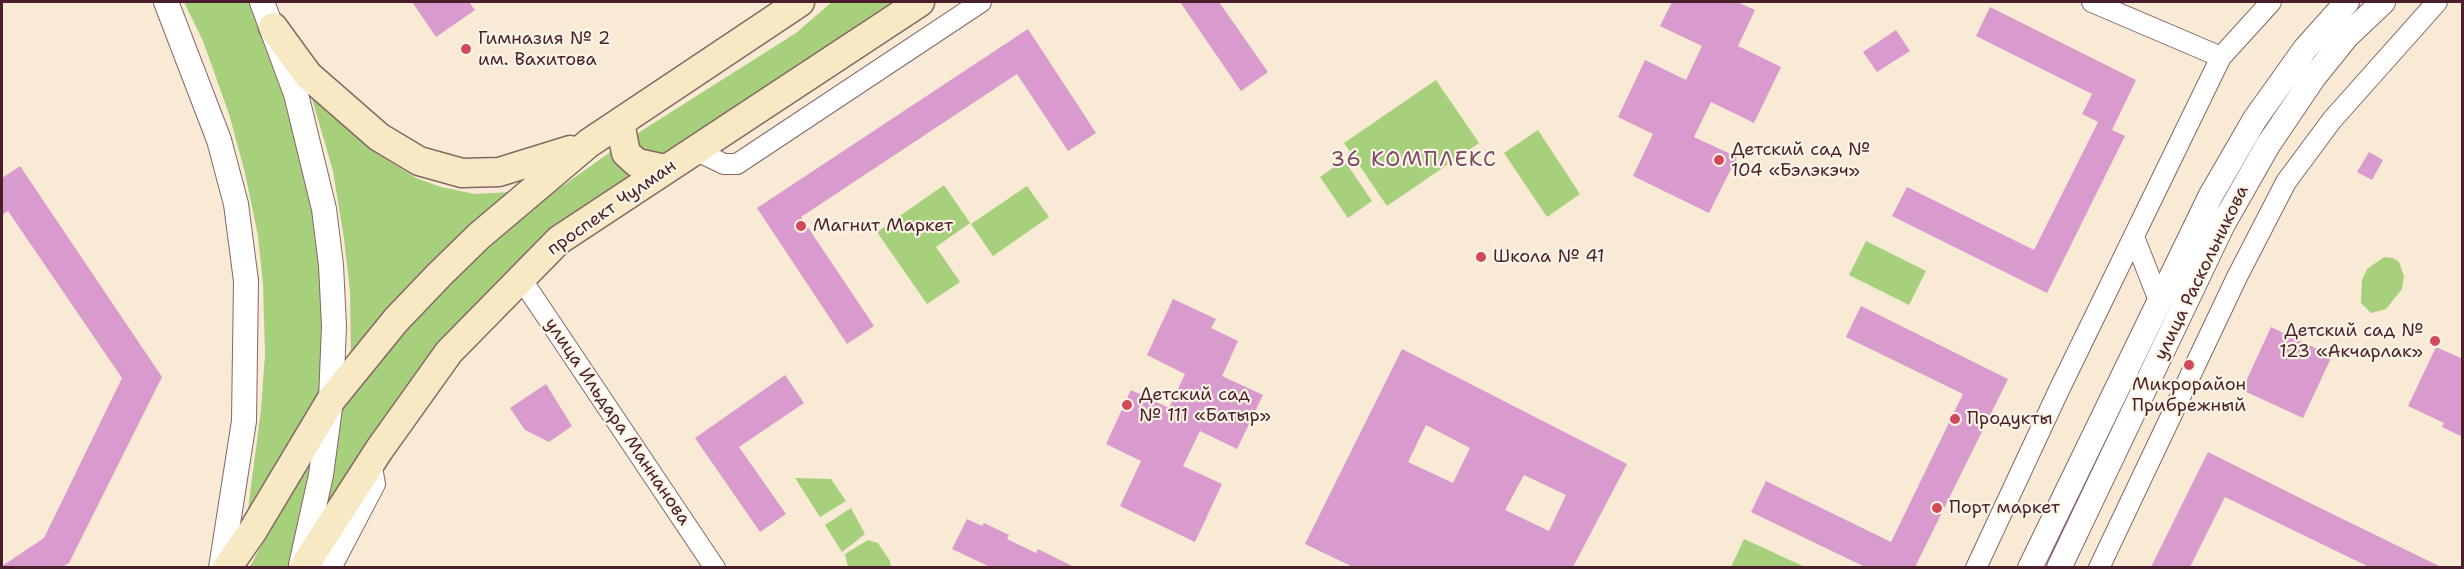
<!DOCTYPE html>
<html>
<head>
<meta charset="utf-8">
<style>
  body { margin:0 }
  #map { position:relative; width:2464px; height:569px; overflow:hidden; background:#f8ead4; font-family:"Shantell Sans",sans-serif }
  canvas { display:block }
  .frame { position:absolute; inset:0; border:3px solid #4a1f2b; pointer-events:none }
</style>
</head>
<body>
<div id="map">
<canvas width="2464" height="569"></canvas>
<div class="frame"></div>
</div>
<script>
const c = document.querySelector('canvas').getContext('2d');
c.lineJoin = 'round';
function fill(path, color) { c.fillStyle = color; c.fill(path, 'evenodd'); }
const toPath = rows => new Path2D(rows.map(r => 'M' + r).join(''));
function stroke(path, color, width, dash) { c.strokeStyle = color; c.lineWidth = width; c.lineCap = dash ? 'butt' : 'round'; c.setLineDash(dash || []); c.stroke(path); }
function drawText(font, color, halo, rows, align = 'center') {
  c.font = font + ' "Shantell Sans",sans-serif'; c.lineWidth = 4.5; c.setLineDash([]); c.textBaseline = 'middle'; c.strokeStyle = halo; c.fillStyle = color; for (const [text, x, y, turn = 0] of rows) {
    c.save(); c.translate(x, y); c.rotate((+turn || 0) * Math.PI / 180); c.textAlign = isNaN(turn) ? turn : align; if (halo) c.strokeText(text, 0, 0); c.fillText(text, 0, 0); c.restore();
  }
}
const green = toPath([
  [184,2,257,2,283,68,318,236,323,286,323,395,247,517,261,410,265,354,263,284,258,236,245,173,229,114,203,41],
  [832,2,892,2,661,157,643,151,635,141,638,133,796,33],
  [1436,80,1479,143,1387,206,1344,143],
  [308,85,341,122,376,153,416,178,441,187,475,194,510,192,351,362,350,291,344,239,333,171],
  [1538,130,1580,194,1547,217,1504,153],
  [616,148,621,167,636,181,531,249,491,288,453,333,327,508,341,406,440,288,523,214],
  [1344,160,1372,201,1348,218,1320,177],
  [944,185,970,223,936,247,960,282,927,304,877,232],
  [1027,186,1049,217,993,256,971,224],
  [1866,241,1926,271,1909,305,1849,275],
  [2384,257,2393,258,2399,262,2404,276,2402,289,2386,309,2371,313,2361,303,2362,280,2367,269],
  [316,449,301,523,288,567,249,568],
  [795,478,831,479,846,501,820,517],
  [851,508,865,534,842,552,825,525],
  [1744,539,1805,567,1731,567],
  [868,540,878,543,890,561,891,567,848,567,845,554]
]);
const building = toPath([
  [412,2,469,2,475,10,436,37],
  [1180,2,1219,2,1268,72,1241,91],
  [1672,2,1737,2,1755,10,1738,46,1781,67,1754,123,1711,102,1694,137,1737,157,1709,213,1633,176,1653,134,1618,117,1645,60,1686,80,1702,46,1660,26],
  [1990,7,2136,80,2112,130,2125,136,2047,293,1892,216,1907,187,2034,250,2098,122,2082,114,2092,94,1976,36],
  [1028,29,1096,133,1068,151,1017,74,801,217,874,326,847,344,757,208],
  [1896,30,1910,51,1877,72,1863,52],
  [2369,152,2383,160,2372,180,2357,172],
  [20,166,162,377,69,563,62,567,2,566,44,538,122,378,8,211,2,215,2,178],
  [1173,299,1216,319,1211,328,1238,341,1222,376,1263,395,1237,449,1200,431,1183,466,1222,484,1195,542,1120,506,1141,461,1106,444,1131,390,1169,408,1185,374,1147,355],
  [1861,306,2008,379,1915,567,1865,567,1751,512,1766,481,1891,542,1963,394,1846,337],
  [2271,327,2332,356,2303,418,2242,390],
  [2436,347,2463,359,2463,437,2442,427,2444,423,2408,406],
  [1402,349,1627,464,1573,567,1353,567,1305,544],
  [1426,425,1470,448,1453,483,1408,462],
  [1524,475,1566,495,1549,531,1505,510],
  [785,375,804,403,739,447,786,514,760,532,695,438],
  [546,384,572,426,549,442,525,430,510,408],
  [2208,452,2314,505,2441,567,2369,567,2225,497,2190,567,2151,567],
  [967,519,982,526,984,523,1009,535,1007,539,1036,553,1038,549,1074,567,990,567,952,549]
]);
const minor = toPath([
  [2092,2,2221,57],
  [695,150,724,164,737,164,981,2],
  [2134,237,2158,298],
  [520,277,715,568],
  [331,568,375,484,371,462],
  [1976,568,2059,390,2221,57,2271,2],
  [2099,568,2237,277,2286,182,2332,120,2437,2]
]);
const tertiary = toPath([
  [166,2,219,140,236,204,246,281,244,421,221,568],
  [262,2,296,94,324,209,331,265,334,326,331,400,321,475,301,565],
  [2030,568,2211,195,2255,119,2305,49,2347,2],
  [2059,568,2223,224,2268,145,2314,77,2347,36,2383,2]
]);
const secondary = toPath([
  [273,27,308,75,379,137,419,161,462,173,499,172,570,150],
  [625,119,621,128,626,153,637,163,665,169],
  [227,568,252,532,331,400,396,320,439,275,479,236,589,143,800,2],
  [303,568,379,450,449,352,559,240,920,2]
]);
const markers = [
  [466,49,6,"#d1495b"],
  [1719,160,6,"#d1495b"],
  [801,226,6,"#d1495b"],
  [1481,257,6,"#d1495b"],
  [2435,341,6,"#d1495b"],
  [2189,365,6,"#d1495b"],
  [1127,405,6,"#d1495b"],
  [1955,419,6,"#d1495b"],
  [1937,508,6,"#d1495b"]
];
const poiNames = [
  ["Гимназия № 2",478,39],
  ["им. Вахитова",478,60],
  ["Детский сад №",1731,150],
  ["104 «Бэлэкэч»",1731,171],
  ["Магнит Маркет",813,226],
  ["Школа № 41",1493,257],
  ["Детский сад №",2423,331,"right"],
  ["123 «Акчарлак»",2423,352,"right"],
  ["Микрорайон",2189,385,"center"],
  ["Прибрежный",2189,406,"center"],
  ["Детский сад",1139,395],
  ["№ 111 «Батыр»",1139,416],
  ["Продукты",1967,419],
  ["Порт маркет",1949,508]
];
const streetNames = [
  ["проспект Чулман",612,208,-35],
  ["улица Раскольникова",2202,273,-64],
  ["улица Ильдара Маннанова",617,422,56]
];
const quarterNames = [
  ["36 КОМПЛЕКС",1414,161]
];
fill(green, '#a6d07c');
fill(building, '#d99acd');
stroke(minor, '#876666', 22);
stroke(tertiary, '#876666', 26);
stroke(secondary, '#876666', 31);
stroke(minor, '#fff', 20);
stroke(tertiary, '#fff', 24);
stroke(secondary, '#f6e9c3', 28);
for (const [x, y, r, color] of markers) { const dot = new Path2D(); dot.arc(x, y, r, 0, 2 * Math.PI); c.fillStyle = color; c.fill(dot); stroke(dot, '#fcf5e5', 2); }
drawText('18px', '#4a1f2b', '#fcf5e5', poiNames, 'left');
drawText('18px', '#4a1f2b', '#fcf5e5', streetNames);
c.letterSpacing = '1.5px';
drawText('21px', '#7c4a64', '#fcf5e5', quarterNames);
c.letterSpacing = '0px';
</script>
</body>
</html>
